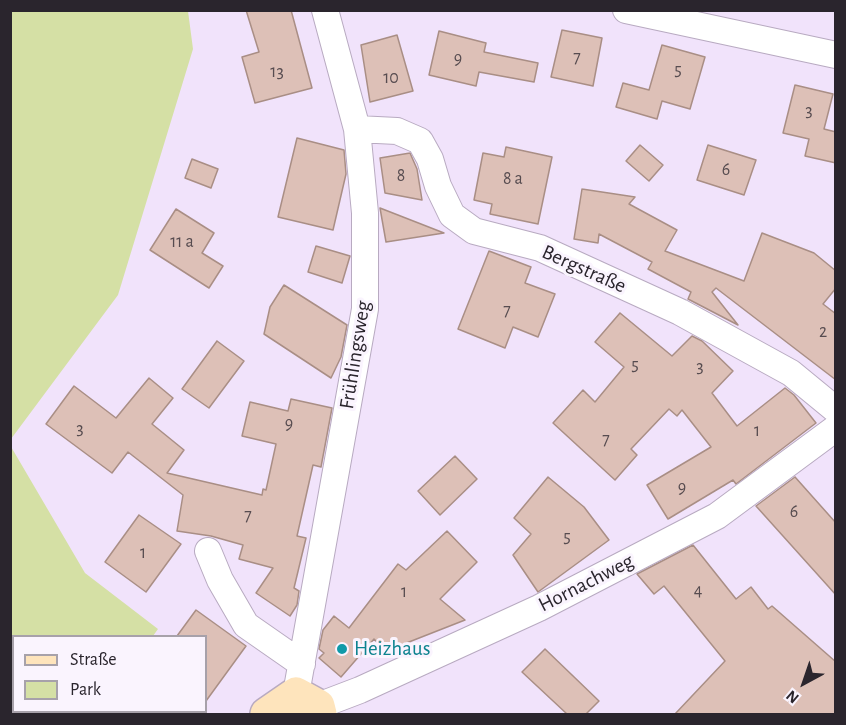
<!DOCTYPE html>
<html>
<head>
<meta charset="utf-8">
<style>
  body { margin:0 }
  #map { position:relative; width:846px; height:725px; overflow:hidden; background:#f1e3fb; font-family:"Alegreya Sans",sans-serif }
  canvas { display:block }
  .frame { position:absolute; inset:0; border:12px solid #2a252d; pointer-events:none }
  .legend { position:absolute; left:12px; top:635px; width:195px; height:78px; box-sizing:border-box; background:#faf4fe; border:2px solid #a7a1aa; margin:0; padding:8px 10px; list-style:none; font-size:18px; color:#2a252d }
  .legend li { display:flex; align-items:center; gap:12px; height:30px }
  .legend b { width:30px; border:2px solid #a7a1aa }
  .north { position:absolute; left:774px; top:653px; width:60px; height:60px; -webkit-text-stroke:4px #faf4fe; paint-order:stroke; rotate:220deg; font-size:16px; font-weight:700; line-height:24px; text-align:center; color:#2a252d }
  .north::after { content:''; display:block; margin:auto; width:21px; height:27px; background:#2a252d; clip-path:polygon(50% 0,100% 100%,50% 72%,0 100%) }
</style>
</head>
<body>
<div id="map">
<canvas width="846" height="725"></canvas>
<div class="frame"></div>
<ul class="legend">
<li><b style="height:8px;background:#fee4bc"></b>Straße</li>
<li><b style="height:16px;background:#d5e0a5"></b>Park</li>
</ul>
<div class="north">N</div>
</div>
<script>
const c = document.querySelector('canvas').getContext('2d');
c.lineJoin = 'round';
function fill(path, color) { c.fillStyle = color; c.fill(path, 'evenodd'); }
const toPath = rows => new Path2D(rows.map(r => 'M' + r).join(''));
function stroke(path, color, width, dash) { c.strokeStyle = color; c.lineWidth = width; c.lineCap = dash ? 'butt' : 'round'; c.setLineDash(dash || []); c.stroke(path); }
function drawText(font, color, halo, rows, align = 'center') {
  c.font = font + ' "Alegreya Sans",sans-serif'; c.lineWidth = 6; c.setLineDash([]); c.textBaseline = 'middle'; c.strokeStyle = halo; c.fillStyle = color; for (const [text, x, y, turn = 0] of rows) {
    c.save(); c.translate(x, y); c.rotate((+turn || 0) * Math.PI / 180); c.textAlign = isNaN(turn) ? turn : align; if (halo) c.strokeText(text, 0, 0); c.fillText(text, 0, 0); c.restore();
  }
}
const green = toPath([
  [11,10,188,11,193,49,118,295,11,439],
  [10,445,85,573,158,629,153,636,14,636,13,682,11,680]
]);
const building = toPath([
  [246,10,291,10,312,88,255,103,242,57,259,52,246,10],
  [562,30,602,38,593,86,551,77,562,30],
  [439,31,486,43,484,52,538,63,534,82,479,72,476,86,429,75,439,31],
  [397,35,413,91,370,102,361,45,397,35],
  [662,45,705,57,690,109,662,101,657,119,616,107,623,83,649,90,662,45],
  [795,85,833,94,824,129,836,132,836,163,805,156,809,139,783,133,795,85],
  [297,138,344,150,346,174,333,230,278,217,297,138],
  [640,145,663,165,649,181,626,161,640,145],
  [708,145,756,160,744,195,697,180,708,145],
  [506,147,552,157,538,224,490,214,492,204,474,200,483,153,504,157,506,147],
  [410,153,417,169,422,200,385,193,380,158,410,153],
  [192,159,218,169,211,188,185,178,192,159],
  [582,189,635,197,629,204,677,230,665,251,744,281,762,233,814,253,836,271,836,288,823,304,836,314,836,380,716,288,712,292,738,325,688,299,691,292,648,269,652,262,599,234,598,243,574,239,582,189],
  [380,208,444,233,386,242,380,208],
  [176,209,214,233,202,253,223,266,209,288,150,250,176,209],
  [316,246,350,256,342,283,308,272,316,246],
  [489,251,531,267,525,283,555,294,538,337,513,327,505,348,458,329,489,251],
  [284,285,347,325,341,357,331,378,264,334,270,307,284,285],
  [620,313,672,356,692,336,702,341,733,371,712,393,737,426,785,388,794,395,816,423,736,484,733,480,668,519,647,485,711,447,682,410,677,416,669,409,631,449,637,455,615,480,553,423,583,390,595,402,624,367,595,342,620,313],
  [217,341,244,361,209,408,182,389,217,341],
  [149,378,173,398,152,424,184,450,167,473,262,495,263,489,266,490,276,444,242,436,250,402,288,411,291,399,332,408,321,467,313,465,297,536,306,538,294,588,299,591,297,605,290,616,256,593,273,568,239,559,243,545,211,536,177,531,183,495,128,452,112,473,46,424,74,386,116,418,149,378],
  [455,456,477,479,440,515,418,491,455,456],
  [548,477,584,507,609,540,538,592,513,555,531,534,514,518,548,477],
  [795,477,836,523,836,595,756,506,795,477],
  [139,515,181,544,146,592,105,562,139,515],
  [447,531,477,562,440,599,465,620,386,651,374,639,341,677,319,658,324,653,319,649,323,630,334,616,349,628,398,564,406,570,447,531],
  [693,545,736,599,751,587,768,609,772,606,836,662,836,714,675,714,725,661,664,586,654,594,637,574,693,545],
  [196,610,246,646,206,701,206,636,177,636,196,610],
  [545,649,599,701,586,714,567,714,522,672,545,649]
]);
const street = toPath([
  [626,10,836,55],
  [357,129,397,131,420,141,430,159,438,186,452,215,474,231,540,248,680,312,791,373,836,410],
  [208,551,220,580,246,625,302,664],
  [296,694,365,309,365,213,357,129,325,10],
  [318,706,360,690,539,608,717,516,836,428]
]);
const secondary = toPath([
  [267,714,296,694,318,706,320,714]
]);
const markers = [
  [342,649,6,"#0f9aa8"]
];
const numberNames = [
  ["7",577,58],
  ["9",458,59],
  ["5",678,70],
  ["13",277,72],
  ["10",391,78],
  ["3",809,111],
  ["6",726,170],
  ["8",401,176],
  ["8 a",513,179],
  ["11 a",182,242],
  ["7",507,311],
  ["2",823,332],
  ["5",635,365],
  ["3",700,367],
  ["9",289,424],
  ["3",80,429],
  ["1",757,431],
  ["7",606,440],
  ["9",682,488],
  ["6",794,512],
  ["7",248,516],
  ["5",567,537],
  ["1",143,553],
  ["4",698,591],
  ["1",404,592]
];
const streetNames = [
  ["Bergstraße",584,269,24],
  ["Frühlingsweg",355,355,-81],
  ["Hornachweg",586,583,-27]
];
const cultureNames = [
  ["Heizhaus",354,649]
];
fill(green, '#d5e0a5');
fill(building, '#ddc0b7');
stroke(building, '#a98e85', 1.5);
stroke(street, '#b8aac1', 28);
stroke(secondary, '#b8aac1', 36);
stroke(street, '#fff', 26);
stroke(secondary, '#fee4bc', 33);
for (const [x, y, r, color] of markers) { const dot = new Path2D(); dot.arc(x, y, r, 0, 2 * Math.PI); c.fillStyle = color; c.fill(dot); stroke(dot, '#faf4fe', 2); }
drawText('18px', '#574c50', null, numberNames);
drawText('21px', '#2a252d', '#faf4fe', streetNames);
drawText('21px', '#0d838f', '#faf4fe', cultureNames, 'left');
</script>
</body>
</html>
